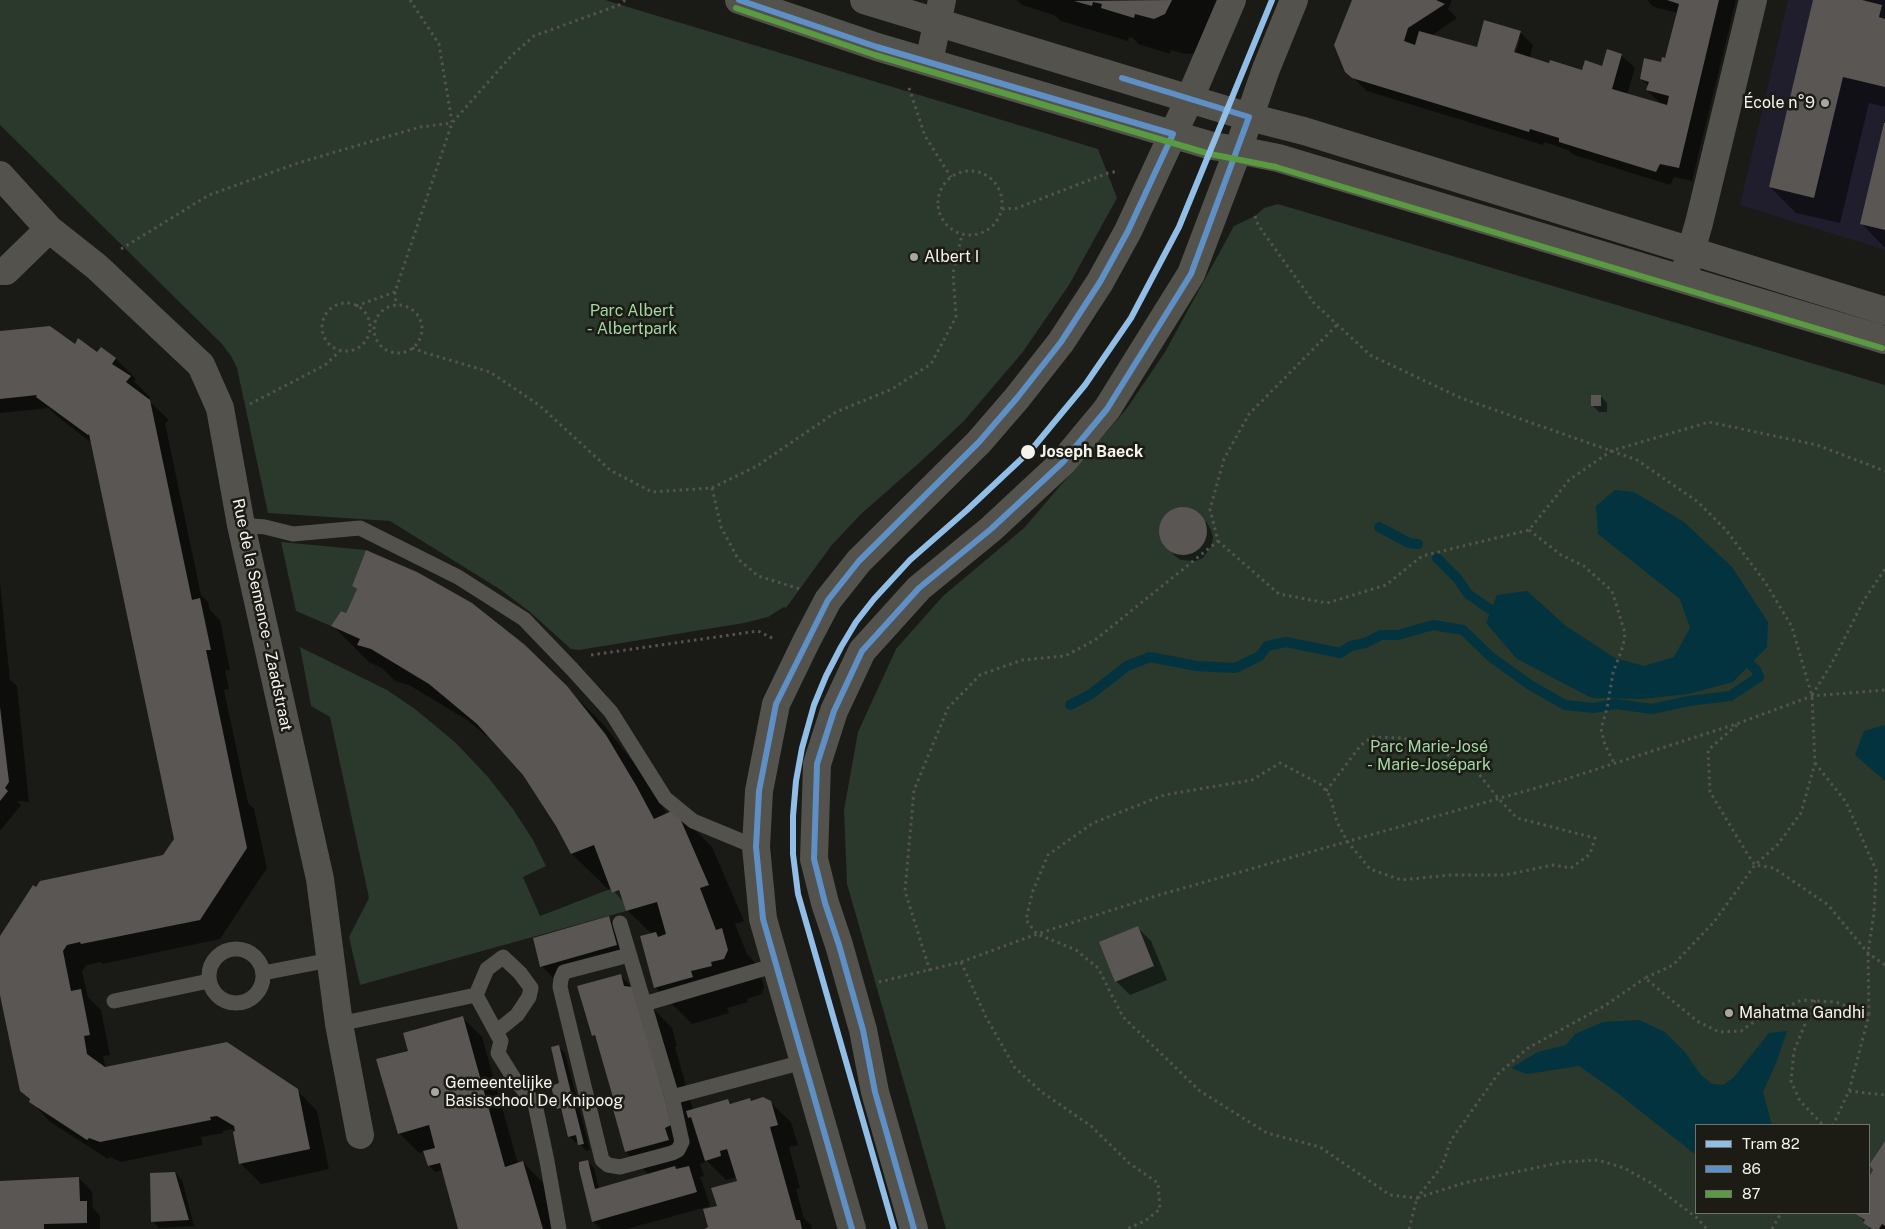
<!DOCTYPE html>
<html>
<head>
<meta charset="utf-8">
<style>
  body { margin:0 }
  #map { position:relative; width:1885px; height:1229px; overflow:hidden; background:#1a1a16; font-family:"Public Sans",sans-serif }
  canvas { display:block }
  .legend { position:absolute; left:1695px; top:1124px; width:175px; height:90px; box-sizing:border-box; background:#1c1b14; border:1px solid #72716b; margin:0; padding:6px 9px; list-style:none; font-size:15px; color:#f4f3ee }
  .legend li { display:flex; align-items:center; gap:10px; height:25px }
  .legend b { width:25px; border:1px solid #72716b }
</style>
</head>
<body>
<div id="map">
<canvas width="1885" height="1229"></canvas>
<ul class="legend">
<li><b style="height:6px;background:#91bee7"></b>Tram 82</li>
<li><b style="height:6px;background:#5e8fc5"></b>86</li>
<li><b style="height:6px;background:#5a9a41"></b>87</li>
</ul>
</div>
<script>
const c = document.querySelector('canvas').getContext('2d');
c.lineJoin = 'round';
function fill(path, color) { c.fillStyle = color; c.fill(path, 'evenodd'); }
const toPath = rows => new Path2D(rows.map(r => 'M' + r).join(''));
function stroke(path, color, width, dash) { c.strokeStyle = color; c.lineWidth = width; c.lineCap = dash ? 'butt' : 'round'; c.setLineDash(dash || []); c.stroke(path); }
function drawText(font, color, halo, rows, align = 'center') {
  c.font = font + ' "Public Sans",sans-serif'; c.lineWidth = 5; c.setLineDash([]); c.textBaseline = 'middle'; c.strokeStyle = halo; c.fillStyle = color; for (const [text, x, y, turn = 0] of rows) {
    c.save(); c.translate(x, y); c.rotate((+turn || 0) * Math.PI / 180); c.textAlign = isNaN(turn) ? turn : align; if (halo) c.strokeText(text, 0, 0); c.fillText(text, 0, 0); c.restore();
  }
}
const education = toPath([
  [1788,0,1885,0,1885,250,1740,205]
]);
const green = toPath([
  [0,0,605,0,1098,149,1117,198,1069,285,1022,353,963,422,918,464,861,514,831,546,786,608,784,607,768,617,744,623,579,650,571,649,530,612,501,590,390,521,268,513,237,368,231,356,222,344,0,125],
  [1278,204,1885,385,1885,1141,1869,1165,1873,1170,1869,1177,1869,1125,1696,1125,1696,1213,1857,1213,1856,1215,1865,1220,1863,1223,1872,1229,946,1229,847,884,844,810,858,732,896,649,943,596,1024,528,1127,408,1165,352,1234,226,1255,216,1264,208],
  [281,542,366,550,352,586,357,589,346,613,341,611,331,626,296,611],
  [300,647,387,690,415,709,456,743,488,777,513,809,533,840,546,866,523,877,540,916,610,889,612,893,619,890,626,911,360,985,349,937,369,898,330,717,311,706]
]);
const water = toPath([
  [1615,490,1634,492,1684,522,1732,567,1768,622,1767,647,1733,682,1688,694,1642,699,1592,698,1517,659,1486,623,1497,595,1527,591,1566,626,1615,658,1644,666,1674,657,1690,628,1680,599,1598,534,1596,506],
  [1885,725,1885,781,1855,755,1864,731],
  [1639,1020,1665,1032,1684,1051,1701,1075,1712,1084,1723,1085,1733,1078,1769,1033,1787,1031,1776,1063,1763,1092,1772,1125,1696,1125,1696,1155,1615,1091,1579,1066,1527,1074,1511,1068,1538,1052,1566,1045,1575,1034,1603,1022]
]);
const shadow = toPath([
  [1017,0,1224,0,1196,53,1185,54,1171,50,1170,54,1138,44,1133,38,1129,37,1128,41,1061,21,1054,15,1022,5],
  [1354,0,1452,0,1448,9,1457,18,1431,36,1478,48,1520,32,1533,45,1530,58,1583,71,1603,67,1621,55,1635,68,1627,95,1662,105,1647,90,1649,86,1641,79,1666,59,1678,13,1654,7,1647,0,1736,0,1692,181,1674,177,1670,185,1574,155,1568,150,1544,142,1543,145,1367,91,1346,71],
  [1517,38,1520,38,1514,59,1511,58],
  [1814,0,1885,0,1885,107,1869,103,1840,223,1796,213,1770,187],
  [1885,125,1885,248,1862,224],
  [0,332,75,346,97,354,102,348,116,359,136,379,134,381,150,397,148,400,169,420,165,423,201,595,208,602,210,610,220,620,230,670,225,670,229,689,224,690,248,803,254,809,267,868,220,939,102,964,100,962,87,965,82,971,88,997,101,1010,110,1055,103,1056,106,1069,297,1090,317,1111,329,1169,261,1184,240,1163,236,1133,232,1129,223,1131,223,1133,201,1137,203,1145,121,1162,110,1157,108,1159,50,1122,21,1090,0,988,0,939,36,889,164,857,175,840,92,443,58,417,49,408,0,413],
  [1601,396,1607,403,1607,412,1599,412,1593,406],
  [1180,508,1194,511,1207,523,1211,530,1213,537,1212,545,1203,558,1196,561,1181,560,1175,556,1163,543,1160,536,1160,528,1167,515],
  [0,583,10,680,17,686,29,802,17,801,21,805,0,831],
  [353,586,566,687,603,724,642,773,667,814,676,811,712,847,744,921,735,924,747,954,758,966,764,987,762,994,747,999,748,1002,727,1008,729,1013,692,1024,655,987,652,934,627,910,626,905,612,889,609,890,572,854,541,799,524,775,500,747,467,720,409,685,395,681,382,668,369,662,333,626,347,615,358,590],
  [608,918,622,931,630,959,555,980,542,966],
  [1138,928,1151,941,1167,980,1130,995,1116,981],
  [620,975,672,1028,677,1046,675,1047,693,1110,728,1100,732,1104,770,1102,791,1122,798,1145,789,1147,800,1188,796,1189,804,1218,811,1225,812,1229,705,1229,709,1228,719,1207,739,1182,737,1177,726,1180,707,1161,700,1164,704,1176,699,1177,702,1181,710,1206,627,1229,601,1229,593,1221,587,1161,594,1168,599,1189,649,1175,626,1152,615,1102,597,1040,593,1035],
  [462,1017,482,1037,518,1164,523,1162,543,1183,557,1229,460,1229,443,1170,435,1172,429,1165,425,1152,419,1153,399,1133,409,1052],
  [559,1047,565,1053,590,1150,586,1151,579,1142,576,1143,569,1136,564,1114,558,1108,560,1084],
  [1885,1144,1885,1229,1870,1229,1857,1213,1869,1213,1869,1179],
  [175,1173,182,1180,194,1226,159,1228,153,1221],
  [79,1178,92,1192,93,1208,100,1216,100,1229,0,1229,0,1183]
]);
const stream = toPath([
  [1379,527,1409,543,1418,544],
  [1437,558,1457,578,1468,594,1491,610],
  [1070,705,1091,694,1127,666,1150,657,1197,666,1235,668,1260,656,1267,646,1286,642,1340,653,1351,646,1365,643,1381,635,1398,635,1433,625,1463,630,1491,657,1530,685,1565,705,1594,708,1616,704,1652,709,1689,701,1730,696,1759,677,1756,670,1750,664]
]);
const building = toPath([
  [1172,0,1165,14,1154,19,1135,14,1134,18,1101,8,1102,4,1093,2,1092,6,1074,1],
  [1352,0,1436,0,1445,4,1408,28,1404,41,1415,45,1419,31,1477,47,1484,20,1521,31,1514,52,1549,63,1550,60,1582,70,1585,60,1602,66,1607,49,1622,54,1612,89,1667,105,1669,96,1646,90,1649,82,1640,79,1644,58,1661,62,1662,57,1665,58,1679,4,1667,0,1719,0,1679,168,1660,164,1656,172,1559,142,1559,138,1530,129,1529,132,1352,78,1345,72,1334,45],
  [1813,0,1862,0,1882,5,1879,17,1885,19,1885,87,1843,77,1814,198,1769,187],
  [1884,123,1885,123,1885,230,1860,224],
  [50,326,75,344,78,338,97,352,101,347,116,358,112,364,131,376,126,382,150,400,192,600,200,598,211,650,206,650,247,848,200,920,81,944,80,942,67,945,63,951,71,991,81,989,90,1035,84,1036,87,1054,105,1067,227,1042,298,1089,310,1149,239,1164,233,1132,235,1131,234,1126,217,1116,210,1117,211,1120,100,1142,89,1138,87,1140,29,1102,30,1099,20,1091,0,995,0,936,33,885,36,887,40,881,163,855,174,839,89,434,88,435,36,397,37,395,0,399,0,331],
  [1591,395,1601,395,1601,406,1591,406],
  '1159 531a24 24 0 1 1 48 0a24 24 0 1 1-48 0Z',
  [366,550,417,572,472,603,525,645,567,686,606,735,637,787,654,819,676,809,709,885,700,888,716,930,722,928,728,950,724,959,711,962,712,966,691,971,693,977,654,988,640,936,656,932,658,937,666,934,657,902,626,911,619,890,612,893,594,845,571,854,556,826,523,775,477,724,429,684,371,649,357,645,360,639,331,626,341,611,346,613,357,589,352,586],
  [0,707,9,782,5,788,8,791,0,801],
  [609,916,617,945,540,967,533,938],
  [1138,926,1154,966,1115,982,1099,942],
  [621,974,624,986,633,987,665,1099,671,1125,665,1128,669,1140,625,1152,611,1102,614,1101,595,1035,592,1036,577,986],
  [463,1016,505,1167,523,1161,543,1229,458,1229,440,1163,428,1166,423,1151,435,1148,429,1125,398,1134,376,1059,408,1051,403,1033],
  [559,1045,584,1144,578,1145,576,1135,568,1137,561,1108,557,1109,551,1086,559,1083,551,1047],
  [763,1097,771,1101,778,1125,770,1127,796,1220,800,1220,802,1229,704,1229,708,1227,703,1209,717,1206,711,1188,737,1181,727,1149,720,1151,721,1156,705,1161,691,1117,688,1118,686,1111,728,1099,730,1104,750,1098,751,1101],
  [1885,1141,1885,1226,1882,1224,1879,1229,1872,1229,1863,1223,1865,1220,1855,1214,1857,1213,1869,1213,1869,1177,1873,1170,1869,1165],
  [588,1160,595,1189,675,1166,676,1169,689,1166,697,1192,592,1222,579,1169,579,1162],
  [175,1172,189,1220,151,1222,150,1173],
  [79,1177,80,1201,87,1201,87,1223,44,1224,44,1229,0,1229,0,1181]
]);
const path = toPath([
  [410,0,439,44,452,122],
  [909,88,925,136,951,177],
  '938 203a32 32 0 1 1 64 0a32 32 0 1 1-64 0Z',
  [1002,209,1017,208,1108,173,1119,171],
  [1255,216,1258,225,1314,303,1370,355,1461,398,1637,460,1698,502,1726,530,1765,582,1792,627,1812,696,1815,763,1801,813,1778,844,1755,865,1714,922,1673,965,1645,978,1697,1021,1719,1032,1741,1031,1758,1019,1802,1000,1836,1002,1869,1015,1849,1091,1833,1125],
  [121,249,209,195,298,163,420,127,452,123],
  [395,292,396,305],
  '322 327a24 24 0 1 1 48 0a24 24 0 1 1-48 0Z',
  '374 329a24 24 0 1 1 48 0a24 24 0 1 1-48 0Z',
  [356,306,395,292,452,123,512,55,534,36,619,5,625,0],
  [412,348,426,353,490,372,539,405,610,470,652,492,712,488,757,466,836,412,892,389,931,364,956,317,953,273,962,235],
  [250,404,325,365,340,351],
  [712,488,721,527,738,559,758,576,800,589],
  [1529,530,1561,555,1584,566,1612,591,1625,633,1623,646,1613,673,1607,708,1601,729,1605,745,1614,763],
  [1218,541,1279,594,1327,603,1386,585,1422,556,1529,530,1569,480,1611,451,1709,422,1817,445,1885,471],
  [591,655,758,631,774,639],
  [1812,695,1831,665,1864,600,1885,569],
  [1737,725,1708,750,1710,792,1748,855,1755,865,1774,868,1828,905,1868,953,1885,965],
  [1815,763,1846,802,1876,870,1874,913,1868,953,1869,1015],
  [1326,791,1361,745,1372,737,1403,738,1442,752,1474,768,1498,798,1517,818,1595,838,1590,854,1571,868,1553,865,1505,875,1450,875,1401,880,1370,869,1347,841,1337,822,1330,796,1326,791,1320,784,1280,763,1252,780,1164,795,1093,823,1048,855,1032,893,1026,920,1037,934,1076,950,1098,968,1123,1017,1200,1091,1267,1133,1320,1147,1390,1195,1417,1198,1442,1166,1451,1140,1498,1074,1528,1048,1606,1005,1645,978],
  [961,962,986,1017,1015,1068,1043,1093,1091,1126,1129,1163,1158,1183,1160,1209,1145,1221,1126,1229],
  [930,971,905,891,914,790,948,708,980,675,1022,660,1065,656,1095,640,1218,541,1210,509,1224,459,1249,414,1337,325],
  [879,982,961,962,1037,934,1159,895,1557,782,1739,723,1812,696,1885,690],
  [1815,1000,1794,1051,1791,1081,1800,1101,1823,1125],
  [1849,1091,1885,1095],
  [1409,1229,1417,1198,1464,1183,1563,1162,1598,1160,1624,1168,1651,1183,1697,1218,1707,1229],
  [1772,1229,1781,1213]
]);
const service = toPath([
  [241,525,265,527,293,534,360,528,458,577,524,619,572,669,611,712,665,798,693,821,756,847],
  [620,923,672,1097,682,1142,678,1150,672,1153,620,1167,608,1165,602,1160,560,987,561,979,564,972,629,955],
  '209 976a27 27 0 1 1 54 0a27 27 0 1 1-54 0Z',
  [263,973,330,960],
  [476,995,487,969,503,957,520,973,531,988,529,997,517,1015,496,1032],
  [114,1001,209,981],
  [644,1004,776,965],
  [339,1024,476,995,501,1041,498,1053,513,1077,535,1104,547,1161,559,1229],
  [672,1097,803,1062]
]);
const minor = toPath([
  [929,62,942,0],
  [1249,117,1304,131,1885,311],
  [1173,134,1190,98],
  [1238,150,1278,158,1885,340],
  [0,175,49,229,97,267,201,365,220,408,241,525,320,879,339,1024,360,1135],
  [1686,268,1699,223,1753,0],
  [0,271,6,271,49,229]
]);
const tertiary = toPath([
  [739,0,877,47,1212,146,1238,150],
  [864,0,1249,117],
  [1190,98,1232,0],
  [852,1229,763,919,756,847,759,791,776,704,807,640,828,600,859,561,979,442,1017,398,1061,342,1100,282,1128,231,1173,134],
  [914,1229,875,1092,863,1030,839,945,825,903,814,859,817,764,834,711,862,651,919,588,991,529,1063,462,1107,409,1191,274,1238,150,1266,69,1294,0]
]);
const bus1 = toPath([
  [739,0,877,47,1173,134,1128,231,1100,282,1061,342,1017,398,979,442,859,561,828,600,776,704,759,791,756,847,763,919,852,1229],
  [914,1229,875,1092,863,1030,839,945,825,903,814,859,817,764,834,711,862,651,919,588,991,529,1063,462,1107,409,1191,274,1249,117,1122,78]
]);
const bus2 = toPath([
  [736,8,875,55,1210,154,1276,167,1882,348]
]);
const tram1 = toPath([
  [894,1229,798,894,793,854,793,816,796,781,802,748,814,705,826,676,841,647,856,622,874,599,910,560,967,510,1032,449,1085,385,1131,318,1179,227,1272,0]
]);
const markers = [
  [1825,103,5,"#a8a7a2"],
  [914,257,5,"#a8a7a2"],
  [1028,452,8,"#f4f3ee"],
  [1729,1013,5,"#a8a7a2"],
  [435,1092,5,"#a8a7a2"]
];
const poiNames = [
  ["École n°9",1815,103,"right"],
  ["Albert I",924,257],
  ["Mahatma Gandhi",1739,1013],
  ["Gemeentelijke",445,1083],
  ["Basisschool De Knipoog",445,1101]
];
const parkNames = [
  ["Parc Albert",632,311],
  ["- Albertpark",632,329],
  ["Parc Marie-José",1429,747],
  ["- Marie-Josépark",1429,765]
];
const stopNames = [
  ["Joseph Baeck",1040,452]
];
const streetNames = [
  ["Rue de la Semence - Zaadstraat",262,615,78]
];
fill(education, '#201e2c');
fill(green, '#2a392b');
fill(water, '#02333f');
fill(shadow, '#0007');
stroke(stream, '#02333f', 10);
fill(building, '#595654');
stroke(path, '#55534f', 3, [2.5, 4]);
stroke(service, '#53524c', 15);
stroke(minor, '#53524c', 28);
stroke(tertiary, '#53524c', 28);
stroke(bus1, '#5e8fc5', 6);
stroke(bus2, '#5a9a41', 6);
stroke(tram1, '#91bee7', 6);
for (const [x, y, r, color] of markers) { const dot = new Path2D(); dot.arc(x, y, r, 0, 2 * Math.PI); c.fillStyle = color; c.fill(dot); stroke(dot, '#1c1b14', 2); }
drawText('16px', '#f4f3ee', '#1c1b14', poiNames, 'left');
drawText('16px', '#a1d7a9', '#1c1b14', parkNames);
drawText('bold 16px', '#f4f3ee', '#1c1b14', stopNames, 'left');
drawText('16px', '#f4f3ee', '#1c1b14', streetNames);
</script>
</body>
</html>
